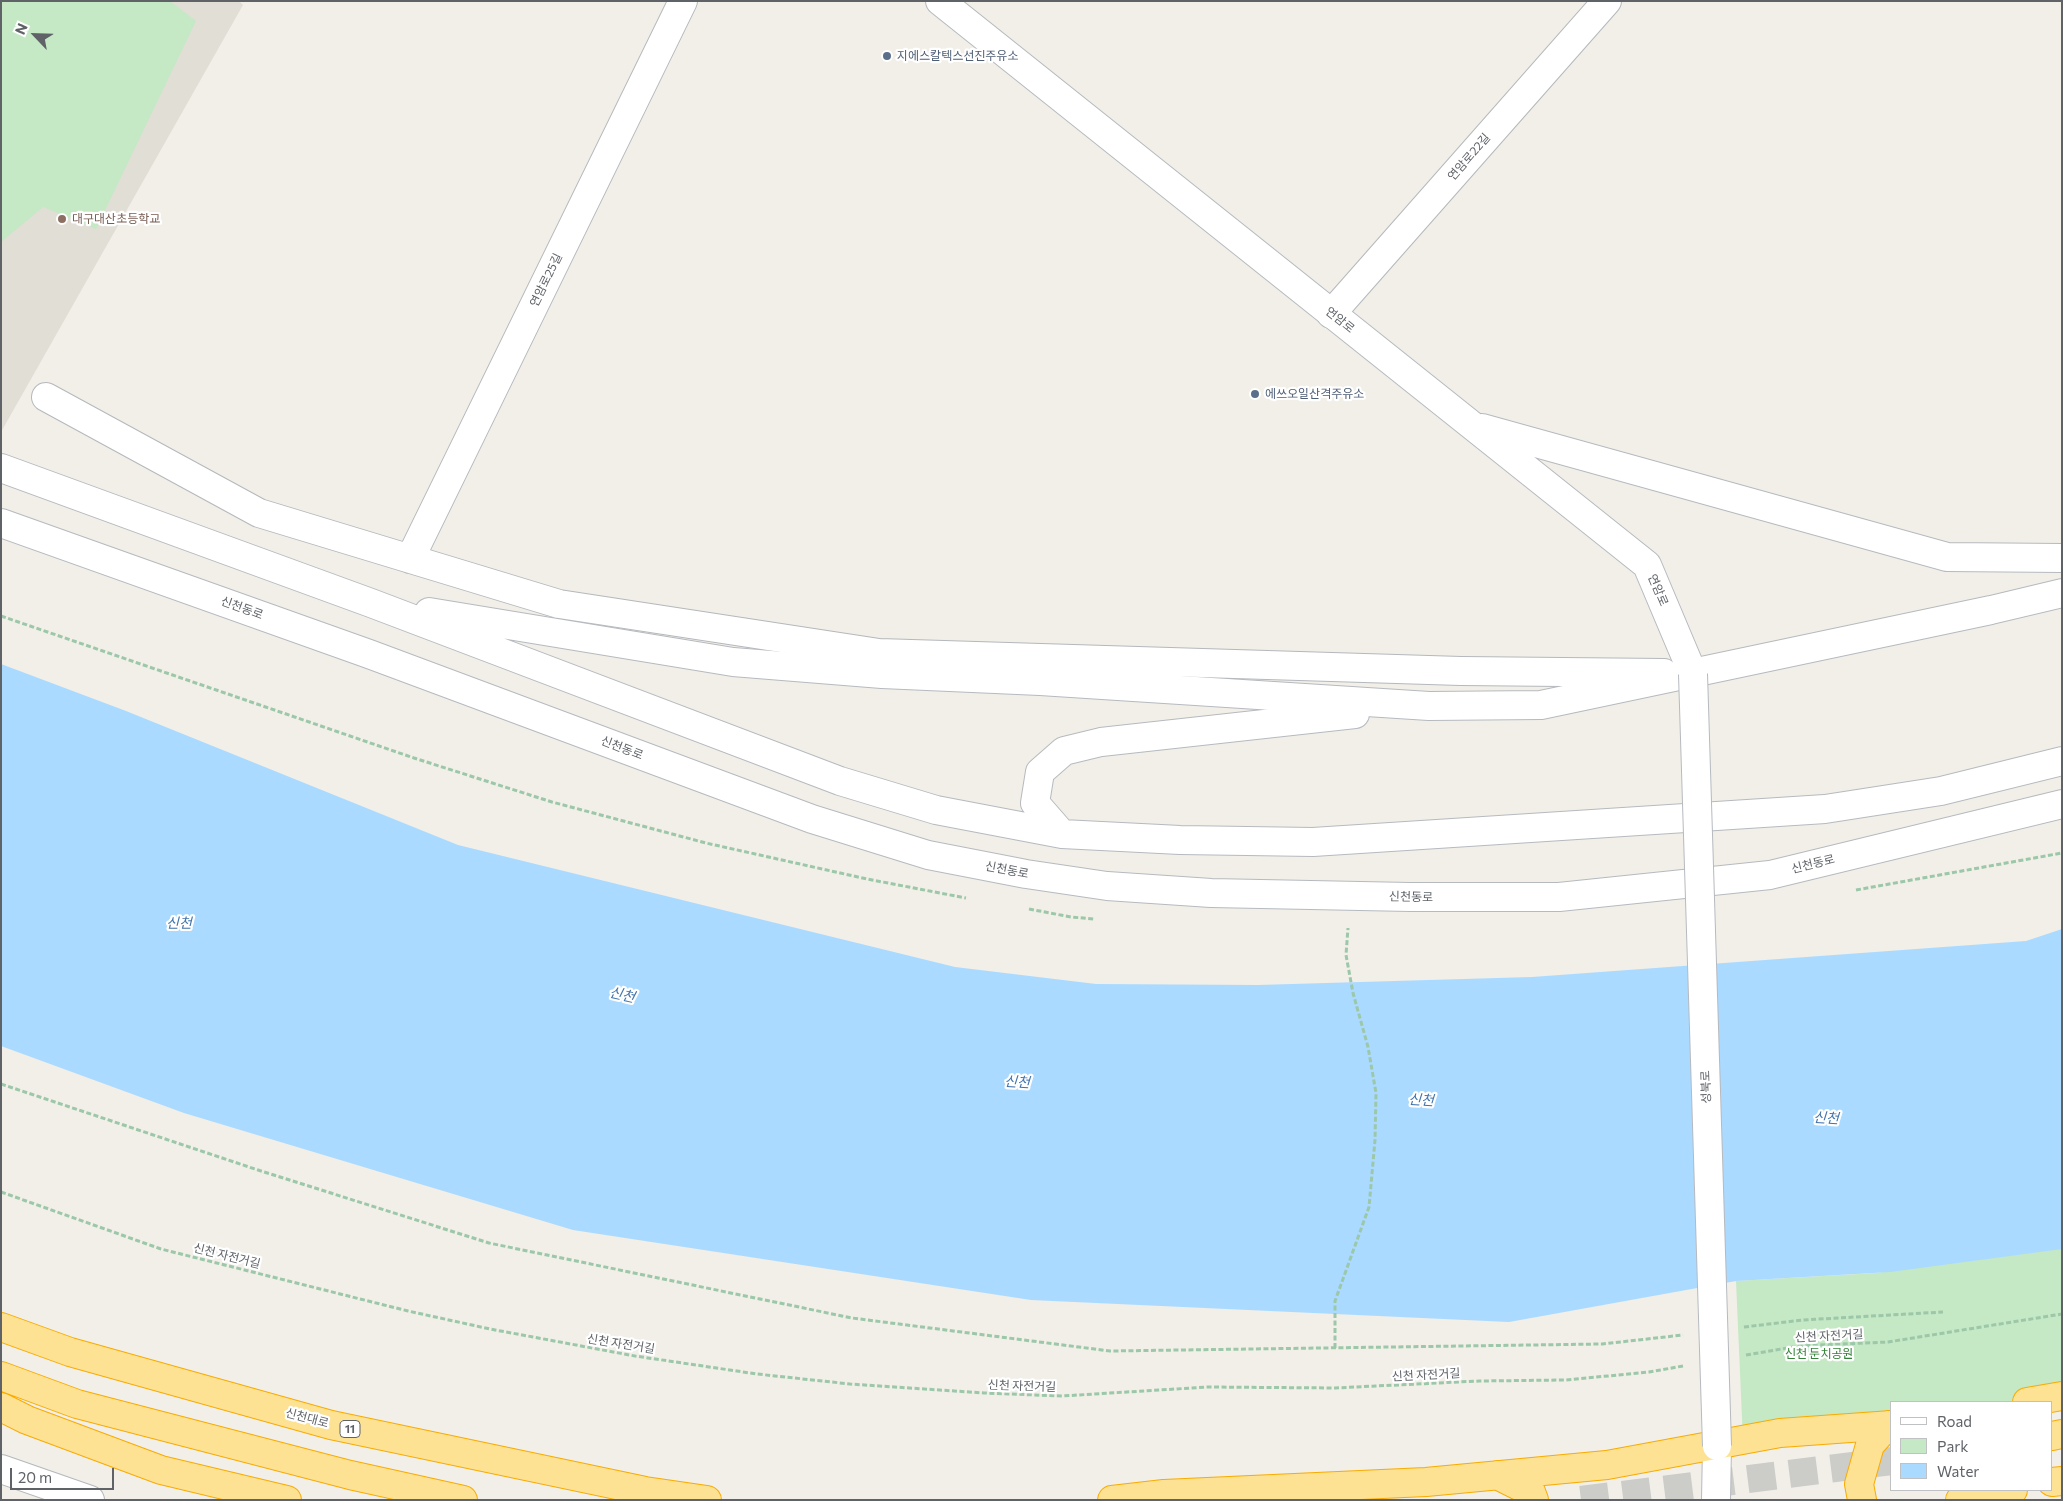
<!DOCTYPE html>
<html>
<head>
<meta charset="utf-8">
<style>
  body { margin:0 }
  #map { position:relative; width:2063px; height:1501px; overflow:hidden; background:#f1efe8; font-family:Commissioner,sans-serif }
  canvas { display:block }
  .frame { position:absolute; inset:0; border:2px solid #5f6368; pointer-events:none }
  .legend { position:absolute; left:1890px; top:1401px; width:162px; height:90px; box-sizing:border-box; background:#fff; border:1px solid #bfc1c3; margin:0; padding:6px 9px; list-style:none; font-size:15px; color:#5f6368 }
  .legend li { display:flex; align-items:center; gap:10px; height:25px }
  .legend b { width:25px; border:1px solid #bfc1c3 }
  .north { position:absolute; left:10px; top:10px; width:50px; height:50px; -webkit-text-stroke:4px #fff; paint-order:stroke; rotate:294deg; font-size:14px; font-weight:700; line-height:20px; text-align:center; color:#5f6368 }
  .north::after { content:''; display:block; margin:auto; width:18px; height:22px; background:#5f6368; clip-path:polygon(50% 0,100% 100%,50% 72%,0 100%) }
  .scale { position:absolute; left:10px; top:1468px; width:104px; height:22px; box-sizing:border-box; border:2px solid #5f6368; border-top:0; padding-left:6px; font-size:15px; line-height:18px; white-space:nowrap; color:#5f6368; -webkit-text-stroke:4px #fff; paint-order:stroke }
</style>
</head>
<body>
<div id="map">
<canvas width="2063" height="1501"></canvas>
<div class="frame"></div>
<ul class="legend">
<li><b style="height:6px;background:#fff"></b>Road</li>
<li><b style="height:14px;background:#c5e8c5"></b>Park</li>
<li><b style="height:14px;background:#aadaff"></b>Water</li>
</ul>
<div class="north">N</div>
<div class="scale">20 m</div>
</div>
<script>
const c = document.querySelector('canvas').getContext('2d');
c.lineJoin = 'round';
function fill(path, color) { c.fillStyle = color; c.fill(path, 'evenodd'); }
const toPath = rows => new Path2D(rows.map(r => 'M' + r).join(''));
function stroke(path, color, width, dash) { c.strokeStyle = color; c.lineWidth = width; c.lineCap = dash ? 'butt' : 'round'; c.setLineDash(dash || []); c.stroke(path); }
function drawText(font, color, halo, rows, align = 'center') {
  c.font = font + ' Commissioner,"Noto Sans KR",sans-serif'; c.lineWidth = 4.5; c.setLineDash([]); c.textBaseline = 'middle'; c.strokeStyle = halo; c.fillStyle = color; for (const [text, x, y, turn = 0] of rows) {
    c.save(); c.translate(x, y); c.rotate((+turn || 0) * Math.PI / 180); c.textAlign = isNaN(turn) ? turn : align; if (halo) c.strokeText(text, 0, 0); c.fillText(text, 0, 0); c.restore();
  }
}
const education = toPath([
  [1,1,239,1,243,5,1,432]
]);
const green = toPath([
  [1,1,170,1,196,21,96,229,43,207,1,242],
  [2062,1248,2062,1396,2024,1402,1892,1402,1892,1423,1743,1441,1736,1281,1876,1273]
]);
const water = toPath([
  [1,664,126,711,458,845,955,967,1096,984,1258,985,1532,977,2026,941,2062,929,2062,1249,1890,1272,1736,1281,1509,1322,1031,1300,573,1230,184,1113,1,1046]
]);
const highwayTunnel = toPath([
  [1581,1500,1892,1461]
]);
const path = toPath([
  [1,616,414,758,552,802,706,843,867,879,966,898],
  [1856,890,2062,853],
  [1029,909,1071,917,1094,919],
  [1,1084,258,1170,489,1243,852,1318,1110,1351,1602,1344,1683,1335],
  [1,1192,161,1249,408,1311,490,1329,635,1356,757,1374,850,1384,984,1393,1062,1396,1208,1387,1335,1388,1479,1381,1566,1380,1649,1372,1683,1366],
  [1744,1327,1803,1320,1943,1312],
  [1335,1348,1335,1301,1369,1207,1375,1140,1376,1093,1368,1047,1353,993,1346,955,1348,928],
  [1746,1355,1799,1346,1888,1342,2062,1314]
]);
const street = toPath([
  [1331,314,1607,1],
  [46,397,259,513,559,604,879,653,1461,671,1664,673],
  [410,559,683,1],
  [1,1469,90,1500]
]);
const secondary = toPath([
  [940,1,1647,565,1693,674],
  [1482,428,1947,557,2062,558],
  [1,468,371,603,840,781,936,810,1062,834,1180,840,1313,842,1825,809,1941,791,2062,761],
  [1,523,369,654,812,819,928,855,1026,874,1107,886,1211,893,1410,897,1559,897,1770,875,2062,804],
  [429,612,733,662,882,674,1040,681,1429,706,1541,705,1991,610,2062,593],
  [1062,834,1035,803,1040,772,1064,751,1101,742,1355,714],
  [1716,1500,1717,1446]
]);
const highway = toPath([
  [1,1327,70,1352,331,1425,645,1491,707,1500],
  [1,1376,77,1404,350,1475,463,1500],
  [2027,1402,2062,1396],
  [1,1407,27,1420,161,1470,287,1500],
  [2052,1436,2062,1434],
  [1497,1475,1531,1492,1534,1500],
  [2052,1482,2062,1481],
  [1112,1500,1164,1494,1426,1482,1607,1465,1780,1433,1892,1425],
  [1862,1500,1859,1484,1870,1445,1888,1425],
  [1960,1500,2013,1490]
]);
const secondaryBridge = toPath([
  [1693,674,1717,1446]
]);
const markers = [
  [887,56,5,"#5c6f8a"],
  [62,219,5,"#8d6e63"],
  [1255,394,5,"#5c6f8a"]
];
const shields = [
  [350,1429,20]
];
const shieldNames = [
  ["11",350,1429]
];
const serviceNames = [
  ["지에스칼텍스선진주유소",897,56],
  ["에쓰오일산격주유소",1265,394]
];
const streetNames = [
  ["연암로22길",1469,157,-49],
  ["연암로25길",546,280,-64],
  ["연암로",1340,320,39],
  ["연암로",1658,590,67],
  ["신천동로",242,608,20],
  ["신천동로",622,748,21],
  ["신천동로",1813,864,-14],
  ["신천동로",1007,870,11],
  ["신천동로",1411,897,1],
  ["성북로",1706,1087,-92],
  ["신천 자전거길",227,1256,14],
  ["신천 자전거길",1829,1336,-3],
  ["신천 자전거길",621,1344,9],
  ["신천 자전거길",1426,1375,-3],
  ["신천 자전거길",1022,1386,2],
  ["신천대로",307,1418,15]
];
const educationNames = [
  ["대구대산초등학교",72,219]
];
const parkNames = [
  ["신천 둔치공원",1819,1354]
];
const waterNames = [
  ["신천",179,923],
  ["신천",622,995,13],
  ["신천",1017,1082,3],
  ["신천",1421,1100,3],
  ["신천",1826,1118,3]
];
fill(education, '#e1ded6');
fill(green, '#c5e8c5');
fill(water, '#aadaff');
stroke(highwayTunnel, '#ccccc8', 28, [28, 14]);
stroke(street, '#b5b8bc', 30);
stroke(secondary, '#b6babf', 30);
stroke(highway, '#f9ab00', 30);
stroke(path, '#9cc7a9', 3, [5, 2.5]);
stroke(street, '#fff', 28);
stroke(secondary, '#fff', 28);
stroke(highway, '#fde293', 28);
stroke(secondaryBridge, '#b6babf', 30, []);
stroke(secondaryBridge, '#fff', 28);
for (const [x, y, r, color] of markers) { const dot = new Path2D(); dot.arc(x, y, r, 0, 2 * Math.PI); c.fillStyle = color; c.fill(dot); stroke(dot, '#fff', 2); }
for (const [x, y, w] of shields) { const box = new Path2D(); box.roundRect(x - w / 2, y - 8.5, w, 17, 4); c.fillStyle = '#fff'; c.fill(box); stroke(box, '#5f6368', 1); }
drawText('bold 11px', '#5f6368', null, shieldNames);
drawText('12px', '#4e5e75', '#fff', serviceNames, 'left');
drawText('12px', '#5f6368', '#fff', streetNames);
drawText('12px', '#785e54', '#fff', educationNames, 'left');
drawText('12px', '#348238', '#fff', parkNames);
drawText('italic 14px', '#4174aa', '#fff', waterNames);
</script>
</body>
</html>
